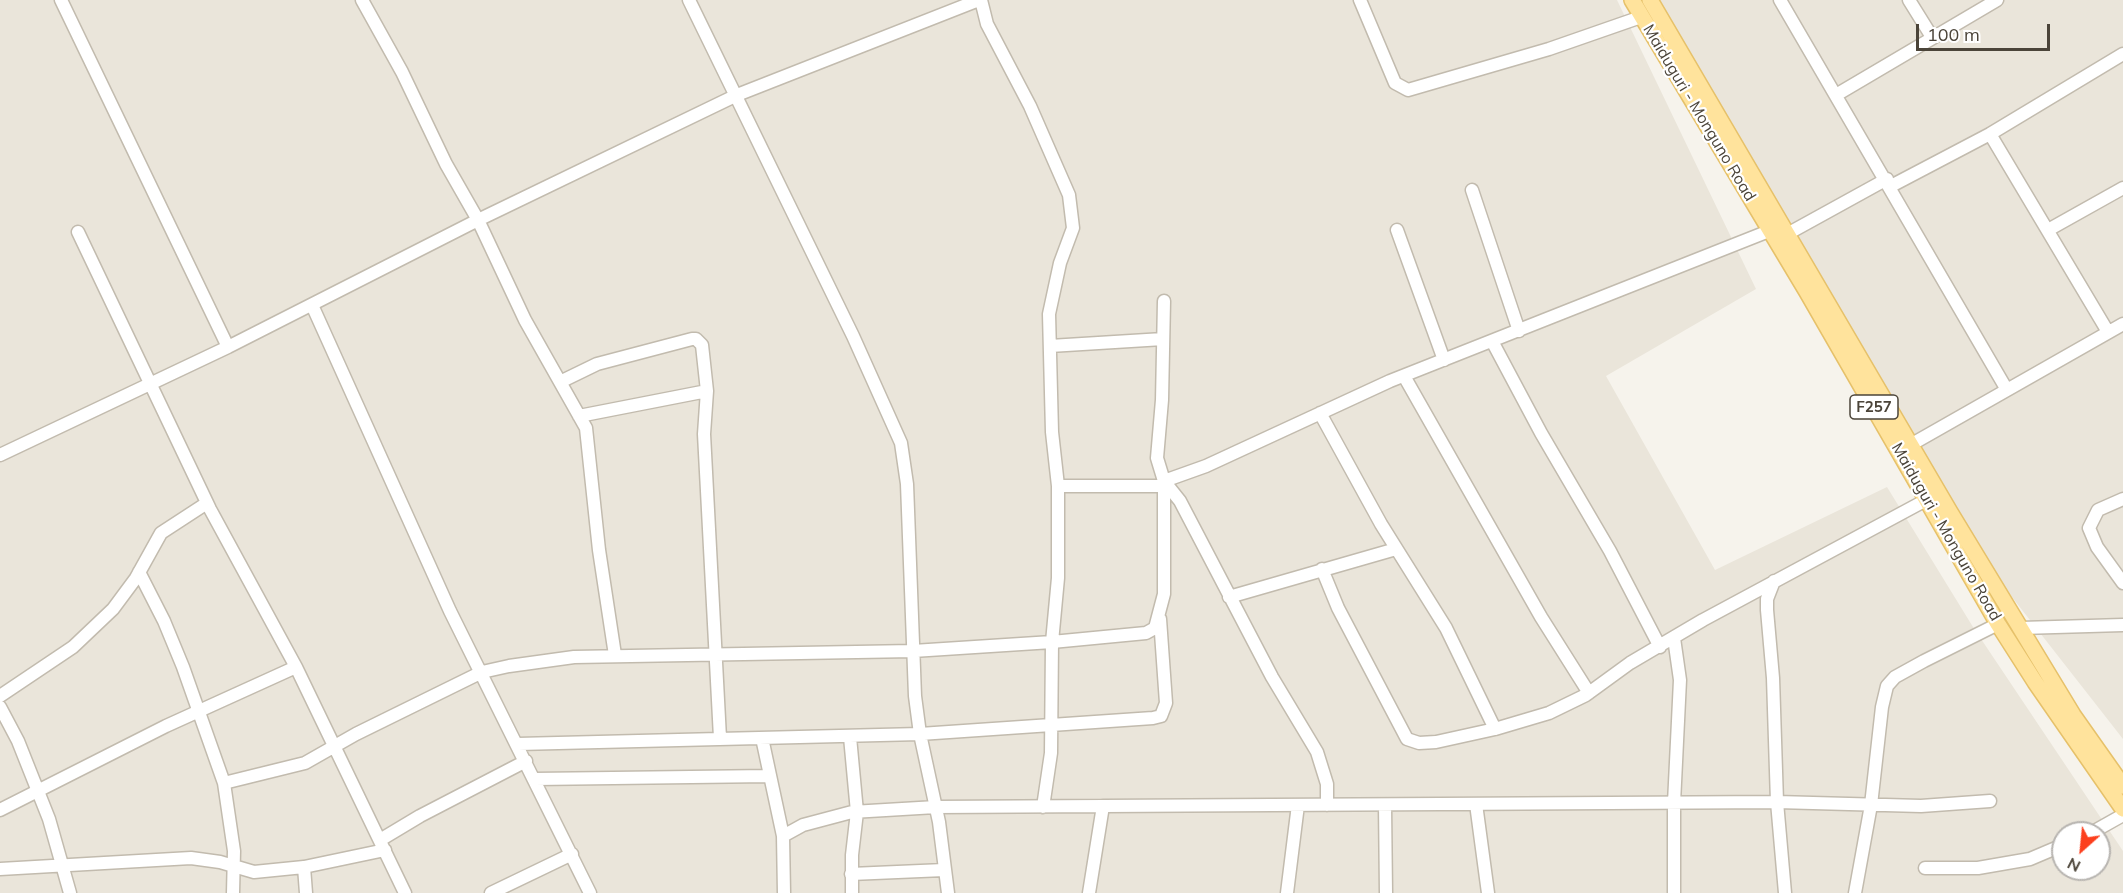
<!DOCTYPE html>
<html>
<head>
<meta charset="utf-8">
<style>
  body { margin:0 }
  #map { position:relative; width:2123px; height:893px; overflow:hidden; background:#f6f3ec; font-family:Mulish,sans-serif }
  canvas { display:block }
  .north { position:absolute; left:2051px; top:821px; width:60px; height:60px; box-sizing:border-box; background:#fff; border:2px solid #b7b4b0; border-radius:50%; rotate:207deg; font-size:16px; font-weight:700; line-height:24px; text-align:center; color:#4b4439 }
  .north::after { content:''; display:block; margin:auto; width:21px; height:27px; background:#fc3f1d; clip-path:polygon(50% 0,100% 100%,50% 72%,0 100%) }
  .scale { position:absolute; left:1916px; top:24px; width:134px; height:27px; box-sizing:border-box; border:3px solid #4b4439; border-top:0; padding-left:8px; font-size:18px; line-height:21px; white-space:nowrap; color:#4b4439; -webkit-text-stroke:4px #fff; paint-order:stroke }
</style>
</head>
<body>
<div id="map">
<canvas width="2123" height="893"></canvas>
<div class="north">N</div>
<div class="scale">100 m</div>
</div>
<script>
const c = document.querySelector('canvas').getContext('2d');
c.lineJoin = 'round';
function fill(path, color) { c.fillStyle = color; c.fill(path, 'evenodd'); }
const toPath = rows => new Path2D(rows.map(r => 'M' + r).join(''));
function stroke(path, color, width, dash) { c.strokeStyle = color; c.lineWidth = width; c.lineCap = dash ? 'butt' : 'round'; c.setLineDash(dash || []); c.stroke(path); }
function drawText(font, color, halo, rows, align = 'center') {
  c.font = font + ' Mulish,sans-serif'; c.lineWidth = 4.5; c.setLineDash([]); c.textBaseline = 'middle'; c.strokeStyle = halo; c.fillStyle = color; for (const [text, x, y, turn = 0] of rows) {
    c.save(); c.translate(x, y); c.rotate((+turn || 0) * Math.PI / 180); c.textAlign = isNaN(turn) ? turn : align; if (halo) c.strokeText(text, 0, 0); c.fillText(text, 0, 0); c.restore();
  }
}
const residential = toPath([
  [0,0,1617,0,1756,289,1606,376,1715,570,1887,487,1973,627,2123,851,2123,893,0,893],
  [2063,833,2099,833,2099,869,2063,869],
  [1646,0,2123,0,2123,739,1929,491]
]);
const minor = toPath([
  [61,0,228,347],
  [362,0,402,72,446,164,478,220,525,320,586,428,599,550,615,655],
  [689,0,853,336,901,443,907,484,915,696,920,734,939,822,948,893],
  [981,0,987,24,1030,106,1069,195,1073,228,1060,263,1049,314,1052,432,1058,486,1058,578,1052,642,1051,753,1043,807],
  [1360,0,1395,83,1408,90,1549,49,1641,17],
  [1780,0,2007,390],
  [1909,0,1932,37],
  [1836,95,1997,0],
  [1990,134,2108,332],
  [1891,186,1990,134,2123,54],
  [1472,190,1519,331],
  [1397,230,1444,360],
  [2048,230,2123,188],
  [78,232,210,509,296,667,405,893],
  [1789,233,1887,179],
  [312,305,450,611,590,893],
  [1492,341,1541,433,1610,551,1660,647],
  [1050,346,1163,339],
  [1404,376,1541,617,1589,693],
  [560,382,597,364,692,339,696,339,702,345,707,391,704,434,720,738],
  [1320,413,1381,524,1446,628,1495,729],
  [579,416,707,391],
  [1905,448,2123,324],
  [0,455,228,347,478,220,737,95,979,0],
  [1164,481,1206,466,1390,381,1769,231],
  [1164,481,1180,501,1272,677,1317,752,1327,784,1327,805],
  [1058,486,1164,486],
  [2123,499,2098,510,2089,528,2097,547,2123,583],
  [1322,569,1338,608,1407,739,1419,743,1436,742,1495,729,1549,713,1586,695,1630,663,1703,620,1928,499],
  [139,572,164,621,183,667,224,783,234,851,233,893],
  [1774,581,1767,599,1767,610,1773,678,1777,802,1785,893],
  [1229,597,1396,549],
  [2021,628,2123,625],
  [1674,638,1680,680,1674,803,1674,893],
  [0,696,73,647,113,609,136,578,161,533,207,503],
  [0,707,18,741,49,819,70,893],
  [850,737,857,812,852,855,852,893],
  [762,738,783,836,784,893],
  [518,744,920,734,1153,718,1161,716,1166,703,1160,619],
  [535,779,769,776],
  [224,783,305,763,356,734,482,672,509,666,574,657,913,651,1052,642,1146,633,1155,628,1164,594,1164,481,1157,458,1162,400,1164,301],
  [1476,804,1488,893],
  [1385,805,1386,893],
  [0,810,166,726,296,667],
  [2091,833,2123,815],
  [783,836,803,825,852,812,936,807,1777,802,1921,806,1990,801],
  [380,840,420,816,526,761],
  [304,867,306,893],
  [1925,868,1978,868,2030,859,2063,845],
  [0,869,191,858,220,862,254,872,304,867,385,850],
  [851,874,944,870],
  [491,893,572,854],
  [1089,893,1103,806],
  [1287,893,1298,805],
  [1855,893,1871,805,1882,707,1887,686,1895,677,1924,661,1998,624]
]);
const major = toPath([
  [1632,0,1807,292,1998,624,2035,682,2123,809],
  [1650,0,1950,512,2073,715,2123,786]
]);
const shields = [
  [1874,407,48]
];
const shieldNames = [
  ["F257",1874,407]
];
const streetNames = [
  ["Maiduguri - Monguno Road",1699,113,59],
  ["Maiduguri - Monguno Road",1946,532,60]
];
fill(residential, '#eae5da');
stroke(minor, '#c2bbae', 15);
stroke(major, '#e6c16a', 18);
stroke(minor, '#fff', 12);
stroke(major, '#ffe39c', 15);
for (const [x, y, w] of shields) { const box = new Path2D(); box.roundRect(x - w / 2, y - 12, w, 24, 4.5); c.fillStyle = '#fff'; c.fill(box); stroke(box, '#4b4439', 1.5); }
drawText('bold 15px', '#4b4439', null, shieldNames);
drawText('16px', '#4b4439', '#fff', streetNames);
</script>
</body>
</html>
